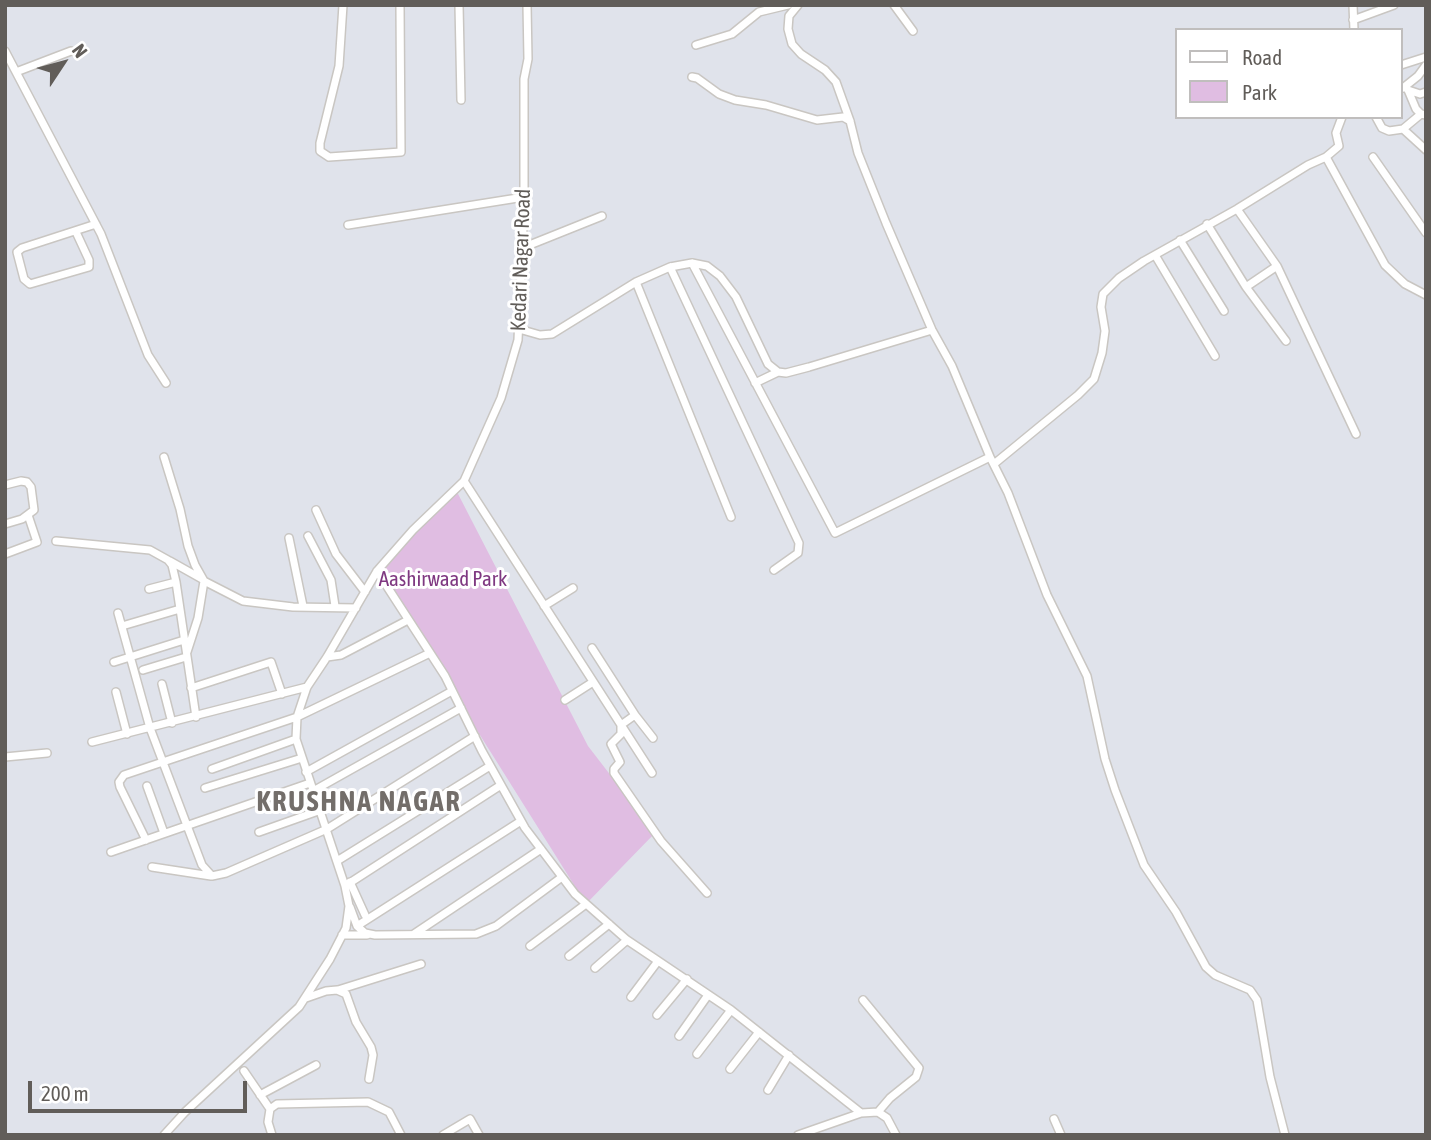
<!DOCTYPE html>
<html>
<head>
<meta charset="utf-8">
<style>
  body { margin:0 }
  #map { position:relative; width:1431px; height:1140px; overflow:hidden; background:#e0e3eb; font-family:"Asap Condensed",sans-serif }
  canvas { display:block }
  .frame { position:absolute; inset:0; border:7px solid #615d59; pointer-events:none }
  .legend { position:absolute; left:1175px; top:28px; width:228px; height:91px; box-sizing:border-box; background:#fff; border:2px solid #c0bebd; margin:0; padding:9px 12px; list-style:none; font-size:21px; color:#615d59 }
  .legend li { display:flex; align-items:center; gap:14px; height:35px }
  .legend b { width:35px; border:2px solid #c0bebd }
  .north { position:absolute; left:28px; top:28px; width:70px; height:70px; -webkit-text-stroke:5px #fff; paint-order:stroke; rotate:54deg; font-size:19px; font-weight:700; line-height:28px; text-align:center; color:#615d59 }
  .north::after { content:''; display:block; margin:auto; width:24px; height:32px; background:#615d59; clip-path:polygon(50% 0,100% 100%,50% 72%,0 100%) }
  .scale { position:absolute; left:28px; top:1081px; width:219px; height:32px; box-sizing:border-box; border:4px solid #615d59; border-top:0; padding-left:9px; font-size:21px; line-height:24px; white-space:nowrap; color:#615d59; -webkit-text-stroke:5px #fff; paint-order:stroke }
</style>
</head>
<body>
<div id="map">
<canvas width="1431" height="1140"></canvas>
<div class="frame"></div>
<ul class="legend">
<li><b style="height:9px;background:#fff"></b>Road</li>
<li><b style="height:19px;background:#e0bde2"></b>Park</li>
</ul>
<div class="north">N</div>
<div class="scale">200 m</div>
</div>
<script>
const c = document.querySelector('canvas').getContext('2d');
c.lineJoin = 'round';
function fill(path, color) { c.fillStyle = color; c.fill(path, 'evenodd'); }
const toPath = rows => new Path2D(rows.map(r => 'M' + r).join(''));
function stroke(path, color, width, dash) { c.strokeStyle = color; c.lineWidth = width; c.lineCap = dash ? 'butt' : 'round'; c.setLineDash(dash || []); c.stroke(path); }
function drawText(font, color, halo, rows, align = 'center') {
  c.font = font + ' "Asap Condensed",sans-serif'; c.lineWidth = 6; c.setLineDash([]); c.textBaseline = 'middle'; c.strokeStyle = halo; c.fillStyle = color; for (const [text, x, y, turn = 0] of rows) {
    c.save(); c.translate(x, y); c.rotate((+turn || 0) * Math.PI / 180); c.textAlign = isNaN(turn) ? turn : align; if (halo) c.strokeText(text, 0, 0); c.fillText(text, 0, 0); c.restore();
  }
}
const green = toPath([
  [456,490,588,746,655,833,586,904,377,571]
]);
const minor = toPath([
  [343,5,339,66,320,143,320,151,329,157,401,152,400,5],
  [459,5,461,100],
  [798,5,789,16,788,29,792,44,801,54,825,70,836,82,850,121,858,153,886,223,932,330,952,366,990,457,1008,493,1047,595,1087,676,1105,759,1115,790,1144,865,1176,912,1206,967,1215,975,1250,990,1257,1000,1270,1077,1285,1135],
  [894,5,913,31],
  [1353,5,1354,30],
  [1353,20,1394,5],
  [696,45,732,34,759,12,788,5],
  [5,51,101,234,148,355,166,383],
  [1401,65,1426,57],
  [16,72,71,51],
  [692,77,697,78,719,94,735,100,766,105,817,120,843,117,850,121],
  [1403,88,1418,76,1426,65],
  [1408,90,1416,109,1421,114,1426,115],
  [1408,90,1420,94,1426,92],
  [1376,117,1382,128,1389,131,1403,129,1421,114],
  [1403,129,1426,150],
  [1326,157,1385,265,1405,284,1426,295],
  [1373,157,1426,233],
  [1237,209,1277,266,1356,434],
  [1207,224,1246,287,1277,266],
  [348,225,524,197],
  [76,232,89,260,89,267,30,284,24,279,17,252,22,248,96,224],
  [1180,240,1224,311],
  [522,248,602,216],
  [1155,255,1215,356],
  [692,263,835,533,990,457],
  [670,267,799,543,798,553,774,570],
  [636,282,731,517],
  [1246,287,1286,341],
  [519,329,540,335,552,334,636,282,670,267,692,263,707,266,720,276,736,297,768,364,778,372,786,373,809,367,932,330],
  [755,383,778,372],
  [164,457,180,509,188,546,195,565,204,581,243,601,293,607,356,608],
  [994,464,1078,395,1094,379,1102,353,1105,331,1101,307,1103,294,1119,278,1144,261,1237,209,1308,165,1326,157,1339,146,1336,133,1342,117],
  [464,481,652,773],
  [5,485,21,481,27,482,31,487,34,510,22,519,5,524],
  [316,510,336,554,365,592],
  [308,536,331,580,335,606],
  [289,538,303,606],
  [56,541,150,550,168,560,172,565,176,582,196,717],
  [5,554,37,542,28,515],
  [170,561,202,579],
  [377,571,445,676,482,751,525,828,575,894,627,940,731,1010,861,1113,878,1112,887,1118,896,1135],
  [149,589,176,582],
  [544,606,573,588],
  [118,613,150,728,202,865,212,876,226,873,327,829,475,736],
  [122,626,180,609],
  [592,648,635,715,653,738],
  [187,652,198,618,204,581],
  [327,657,341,655,408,620],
  [114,662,184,640],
  [143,670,186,657],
  [162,684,172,723],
  [191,688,271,662,282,694],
  [116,692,127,734],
  [565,700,593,682],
  [635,715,621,725,621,734,611,744,620,762,614,769,614,773,661,841,707,893],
  [92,742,307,687],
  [5,757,47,753],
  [212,769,296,739],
  [306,772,452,691],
  [147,786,164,833],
  [205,788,302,758],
  [313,791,461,708],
  [259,832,321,810],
  [146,840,120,787,119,782,124,775,297,717,430,653],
  [111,852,310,783],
  [337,861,490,766],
  [152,867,211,876],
  [350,882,365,915],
  [345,886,501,785],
  [350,907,357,926,365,933,375,935,476,934,496,926,562,877],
  [357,926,521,821],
  [414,934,541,849],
  [342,935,367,935],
  [530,946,586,904],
  [569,956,609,924],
  [595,968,627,940],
  [338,990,421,964],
  [631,997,658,961],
  [306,998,326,991,337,990,346,994,356,1022,371,1047,373,1055,369,1079],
  [863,1000,919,1068,916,1077,890,1098,878,1112],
  [657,1015,687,979],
  [679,1036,708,995],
  [697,1054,731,1010],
  [730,1069,759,1032],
  [244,1071,270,1109],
  [768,1090,789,1055],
  [260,1095,316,1065],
  [1054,1119,1061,1135],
  [164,1135,185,1112,299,1007,330,959,346,928,349,906,345,886,296,739,297,717,307,687,327,657,377,571,413,530,464,481,501,398,518,340,524,204,524,79,528,59,527,5],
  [272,1135,268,1122,270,1109,277,1104,368,1102,389,1112,401,1135],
  [443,1135,470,1119,479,1135],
  [798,1135,861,1113]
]);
const streetNames = [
  ["Kedari Nagar Road",521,260,-88]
];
const parkNames = [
  ["Aashirwaad Park",443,579]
];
const districtNames = [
  ["KRUSHNA NAGAR",359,802]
];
fill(green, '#e0bde2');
stroke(minor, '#c9c6c2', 10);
stroke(minor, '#fff', 7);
drawText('21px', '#615d59', '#fff', streetNames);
drawText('21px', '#7f3881', '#fff', parkNames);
c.letterSpacing = '2px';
drawText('bold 28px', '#736e6a', '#fff', districtNames);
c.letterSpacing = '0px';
</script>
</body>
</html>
